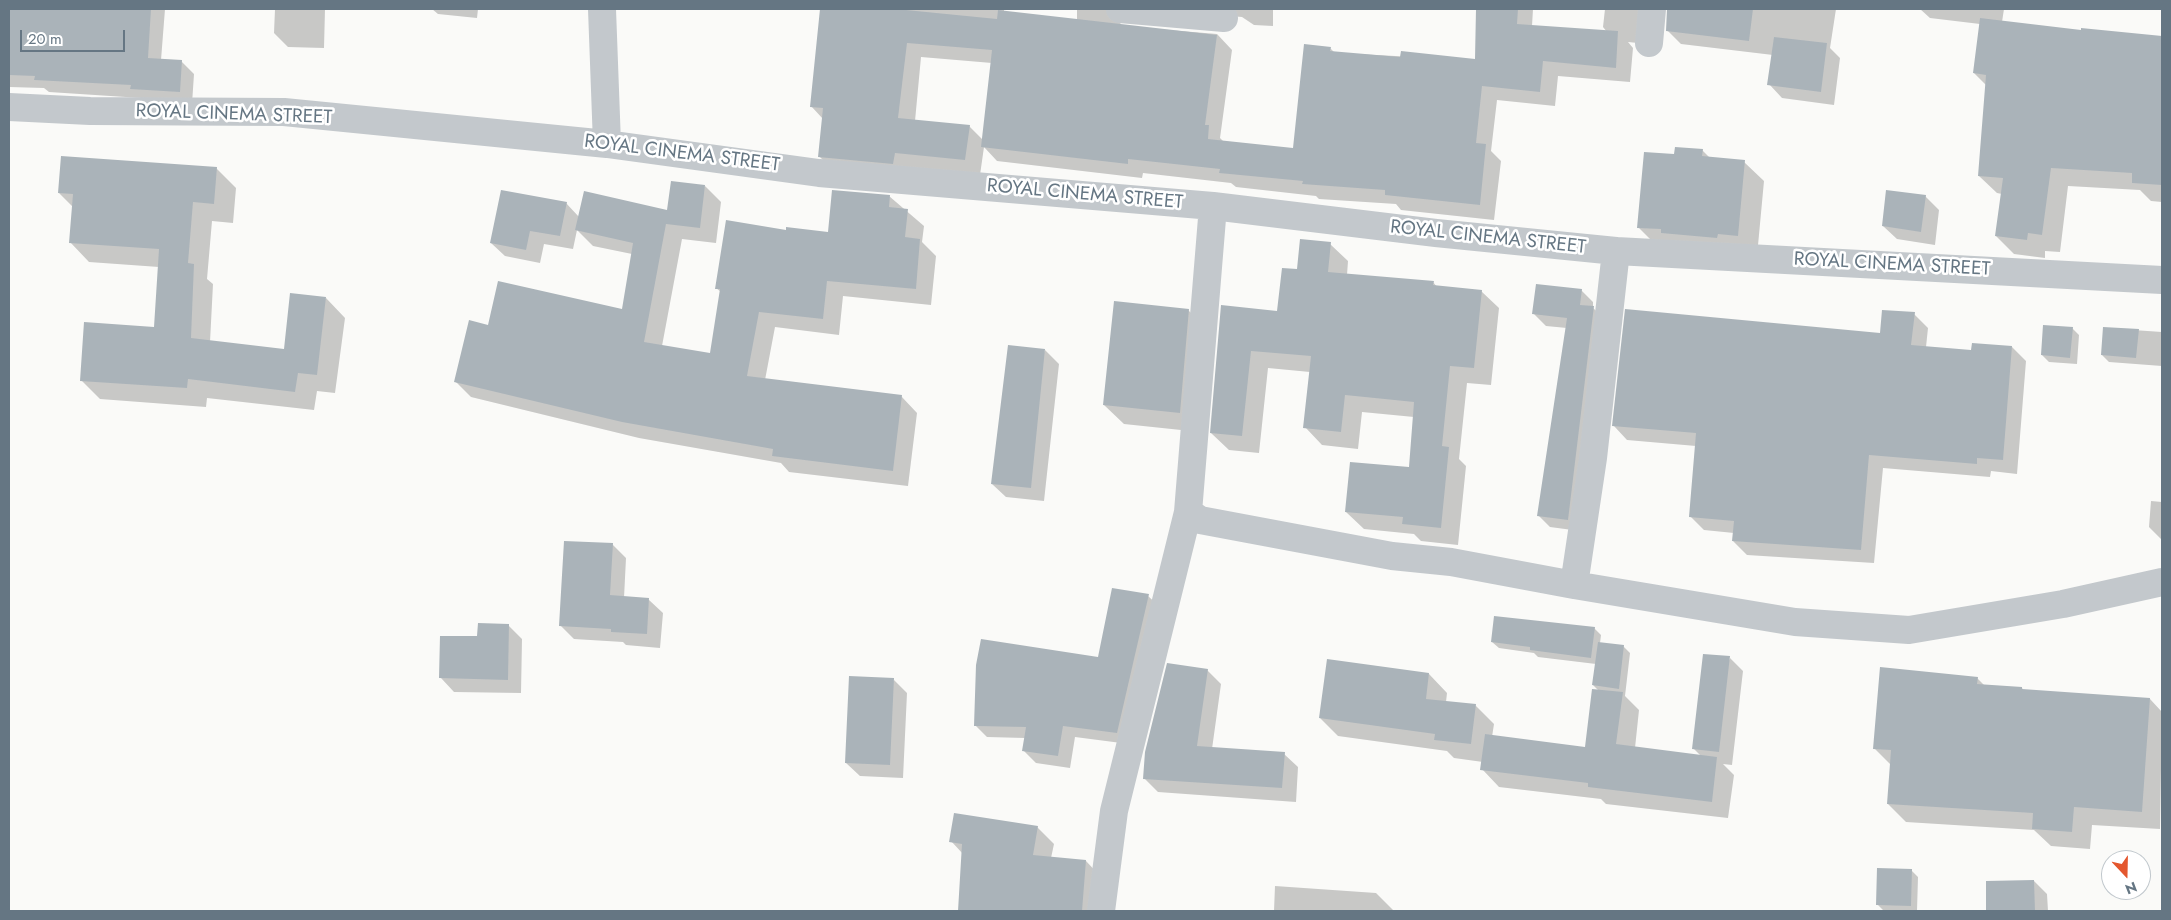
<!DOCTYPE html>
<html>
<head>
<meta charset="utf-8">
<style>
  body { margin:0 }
  #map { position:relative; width:2171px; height:920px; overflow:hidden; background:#fafaf8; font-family:Jost,sans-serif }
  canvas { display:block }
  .frame { position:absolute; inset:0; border:10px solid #657683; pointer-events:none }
  .north { position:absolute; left:2101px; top:850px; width:50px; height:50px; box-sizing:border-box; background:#fff; border:1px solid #c1c8cd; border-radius:50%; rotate:159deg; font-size:14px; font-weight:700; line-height:20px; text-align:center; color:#657683 }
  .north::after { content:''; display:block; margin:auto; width:18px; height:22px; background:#e4572e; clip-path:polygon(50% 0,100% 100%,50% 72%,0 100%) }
  .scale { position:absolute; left:20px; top:30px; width:105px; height:22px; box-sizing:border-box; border:2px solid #657683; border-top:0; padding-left:6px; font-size:15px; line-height:18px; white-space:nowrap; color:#657683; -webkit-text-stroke:4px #fff; paint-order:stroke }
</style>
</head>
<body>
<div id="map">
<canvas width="2171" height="920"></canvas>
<div class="frame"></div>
<div class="north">N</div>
<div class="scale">20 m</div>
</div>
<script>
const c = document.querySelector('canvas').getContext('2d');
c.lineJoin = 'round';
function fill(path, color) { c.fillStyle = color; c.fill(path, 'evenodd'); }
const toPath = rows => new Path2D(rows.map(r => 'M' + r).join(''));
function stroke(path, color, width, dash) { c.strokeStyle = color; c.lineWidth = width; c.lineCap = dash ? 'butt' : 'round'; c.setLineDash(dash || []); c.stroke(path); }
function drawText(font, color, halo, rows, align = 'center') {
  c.font = font + ' Jost,sans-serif'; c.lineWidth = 5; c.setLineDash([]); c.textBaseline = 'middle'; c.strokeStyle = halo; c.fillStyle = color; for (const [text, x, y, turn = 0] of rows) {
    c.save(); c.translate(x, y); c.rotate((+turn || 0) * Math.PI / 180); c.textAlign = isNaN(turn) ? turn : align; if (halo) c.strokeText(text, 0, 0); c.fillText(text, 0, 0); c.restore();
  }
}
const shadow = toPath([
  [9,9,165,9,161,60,181,61,194,74,192,104,141,98,49,92,44,88,9,87],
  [275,9,325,9,324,48,288,47,274,33],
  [432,9,478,9,477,18,438,14],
  [821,9,1004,9,1004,12,1077,20,1077,9,1134,9,1122,16,1120,26,1217,34,1232,50,1220,138,1224,142,1294,149,1330,48,1335,53,1476,60,1477,9,1533,9,1532,26,1607,32,1603,27,1605,9,1658,9,1648,44,1628,42,1633,48,1630,82,1558,76,1555,106,1497,100,1491,151,1501,161,1494,220,1401,210,1396,204,1319,199,1316,196,1236,187,1231,183,1143,173,1142,178,997,161,984,147,980,175,834,171,819,156,823,119,811,106],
  [921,57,992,63,983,140,969,126,915,121],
  [1144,9,1273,9,1273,26,1254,25,1242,17],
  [1668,9,1836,9,1830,48,1840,58,1834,105,1782,98,1769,84,1773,55,1681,44,1667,30],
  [1920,9,2004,9,2002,22,2082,31,2082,29,2162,37,2162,202,2151,201,2140,190,2068,186,2060,252,2045,251,2045,258,2014,254,1996,236,2002,194,1997,193,1979,176,1986,85,1974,73,1980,24,1930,18],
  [1702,150,1710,158,1744,162,1764,181,1757,256,1658,247,1638,227,1676,156],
  [216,168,236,188,233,223,212,221,207,279,213,284,210,342,285,351,326,298,345,318,335,393,317,391,314,410,207,398,206,407,100,399,81,380,155,328,159,267,89,262,70,242,73,207,59,193],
  [705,186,721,202,716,243,682,239,662,346,711,355,721,292,716,288,787,231,829,233,889,196,924,226,922,242,936,256,931,305,843,296,839,335,775,327,765,380,901,396,917,413,908,486,789,472,781,463,639,438,471,397,455,381,489,326,623,310,632,254,593,246,577,230,573,249,544,244,540,263,505,256,491,243,566,203,579,217,668,211],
  [1925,196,1939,210,1935,245,1897,239,1883,226],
  [1330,244,1348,261,1347,275,1433,282,1437,287,1481,291,1499,308,1491,385,1467,383,1459,459,1466,466,1458,545,1421,541,1414,534,1364,529,1346,512,1410,469,1414,417,1362,412,1358,449,1322,445,1305,427,1310,372,1268,368,1259,453,1229,450,1211,433,1222,307,1278,312,1298,270],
  [1581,290,1593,302,1593,308,1606,320,1580,531,1550,527,1538,515,1567,328,1546,326,1534,314],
  [1188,310,1208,330,1200,432,1124,424,1104,405],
  [1914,314,1928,328,1926,347,1972,351,2012,347,2026,361,2017,474,1991,471,1990,477,1883,468,1874,563,1747,555,1733,541,1734,533,1704,530,1690,516,1696,446,1627,440,1614,426,1882,335],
  [2072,328,2079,335,2077,364,2049,362,2042,355],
  [2104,328,2162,332,2162,329,2162,366,2109,362,2102,355],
  [1045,350,1059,364,1044,501,1006,497,992,484],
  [2151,501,2162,502,2162,540,2149,527],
  [612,544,626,558,624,598,649,600,663,613,660,648,626,645,623,642,574,639,560,625],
  [1148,596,1161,608,1129,744,1075,737,1070,768,1036,763,1023,750,1025,738,987,737,975,725,1099,658],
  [508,625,522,639,521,693,454,692,441,678,478,637],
  [1594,628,1601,635,1600,643,1623,646,1630,653,1625,696,1639,710,1635,748,1701,756,1693,748,1730,658,1743,671,1732,765,1723,764,1734,775,1728,818,1606,804,1601,799,1499,787,1482,769,1483,762,1454,758,1447,751,1338,736,1320,718,1328,661,1429,674,1447,693,1446,702,1475,705,1494,724,1492,737,1586,748,1599,691,1593,685,1596,664,1538,657,1534,653,1499,648,1492,642],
  [1207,670,1221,684,1212,749,1284,754,1298,767,1296,802,1158,792,1144,778],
  [1977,678,1985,686,2022,688,2024,691,2150,699,2162,712,2160,829,2092,825,2090,849,2051,846,2034,830,1906,822,1888,804,1891,765,1874,748],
  [894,680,907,693,903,778,860,776,846,763],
  [1037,827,1054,844,1051,858,1086,861,1102,878,1099,911,959,911,963,854,951,841],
  [1911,870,1918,877,1917,911,1884,911,1877,904],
  [2034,881,2047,894,2048,911,1988,911,1987,882],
  [1275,886,1376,893,1394,911,1274,911]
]);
const building = toPath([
  [9,9,151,9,148,58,182,60,180,92,130,89,131,85,34,80,35,76,9,75],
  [820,9,896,9,997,19,998,10,1217,35,1205,125,1209,125,1208,139,1293,148,1304,44,1331,47,1330,51,1400,57,1401,51,1475,59,1476,9,1518,9,1517,24,1618,31,1616,68,1543,61,1540,92,1482,86,1476,143,1486,144,1480,205,1385,195,1385,190,1302,184,1303,181,1219,173,1220,169,1128,159,1128,164,981,147,992,50,907,43,898,118,970,125,965,160,895,153,893,164,818,157,823,108,810,107],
  [1667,9,1753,9,1749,41,1666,31],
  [1980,18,2081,30,2081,28,2162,36,2162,185,2132,183,2132,173,2051,168,2042,235,2028,233,2027,240,1995,236,2003,178,1978,176,1986,75,1973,73],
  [1774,37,1827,43,1821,92,1767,85],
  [1675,147,1703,149,1702,156,1745,160,1738,236,1718,234,1717,238,1661,233,1661,229,1637,228,1644,152,1674,154],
  [61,156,217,167,214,204,193,202,188,263,194,264,191,338,284,349,290,293,326,297,317,375,298,373,295,392,188,379,187,388,80,381,84,322,154,327,159,249,69,243,73,194,58,193],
  [671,181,705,185,700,228,666,224,644,342,710,353,720,289,715,289,726,220,786,230,786,227,828,232,832,190,890,195,889,207,908,209,905,237,920,239,916,289,827,281,823,319,759,312,747,376,902,395,893,471,772,456,773,449,622,422,454,382,469,320,488,325,498,281,622,309,633,243,575,230,584,191,667,210],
  [501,190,567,202,560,236,530,231,526,250,490,243],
  [1886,190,1926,195,1921,232,1882,226],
  [1300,239,1331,242,1328,272,1434,281,1433,285,1482,290,1474,368,1450,366,1442,446,1449,447,1441,528,1402,524,1403,517,1345,512,1350,462,1409,467,1414,402,1345,395,1341,432,1303,428,1311,356,1251,351,1242,436,1210,433,1221,305,1277,311,1282,268,1297,269],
  [1536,284,1582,289,1580,305,1594,306,1568,520,1537,516,1567,318,1532,314],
  [1114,301,1189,309,1180,413,1103,405],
  [1625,309,1880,333,1882,310,1915,312,1911,345,1971,350,1972,343,2012,346,2003,460,1977,458,1977,464,1869,455,1861,550,1732,541,1734,521,1689,517,1696,433,1612,426],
  [2043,325,2073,327,2070,358,2041,355],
  [2103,327,2139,329,2136,358,2101,355],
  [1008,345,1045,349,1031,488,991,484],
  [564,541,613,543,610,595,649,598,647,634,611,632,611,629,559,626],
  [1112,588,1149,594,1117,733,1063,726,1058,756,1022,751,1026,727,974,726,976,665,981,639,1098,657],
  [1494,616,1595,627,1591,658,1530,650,1530,647,1491,642],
  [478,623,509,624,508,680,439,678,440,636,477,636],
  [1598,642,1624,645,1619,689,1592,685],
  [1703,654,1730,656,1719,752,1692,749],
  [1327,659,1429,673,1426,699,1476,704,1471,744,1434,740,1435,734,1319,718],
  [1167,663,1208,669,1197,746,1285,752,1282,788,1143,779,1145,752],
  [1880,667,1978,677,1977,684,2022,687,2022,689,2150,698,2142,812,2074,807,2072,832,2032,829,2033,813,1887,804,1891,750,1873,749],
  [849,676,894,678,890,765,845,763],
  [1592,689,1623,692,1616,744,1717,757,1712,802,1588,787,1588,783,1480,770,1485,734,1585,747],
  [954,813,1038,826,1033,855,1086,860,1082,911,958,911,962,844,949,842],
  [1877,868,1912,869,1911,906,1876,905],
  [2034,880,2035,911,1986,911,1986,881]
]);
const minor = toPath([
  [602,9,607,144],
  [1120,9,1224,18],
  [1649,43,1652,9],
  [9,107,90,111,284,112,607,144,819,173,1213,206,1436,233,1616,251,2162,280],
  [1188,512,1200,520,1392,556,1451,562,1574,585,1593,458,1616,251],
  [1574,585,1795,622,1909,630,2063,604,2162,582],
  [1101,911,1114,811,1188,512,1213,206]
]);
const streetNames = [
  ["ROYAL CINEMA STREET",234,115,2],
  ["ROYAL CINEMA STREET",682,154,7],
  ["ROYAL CINEMA STREET",1085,195,5],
  ["ROYAL CINEMA STREET",1488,238,6],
  ["ROYAL CINEMA STREET",1892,265,3]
];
fill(shadow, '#0003');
fill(building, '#aab3b9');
stroke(minor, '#c3c8cc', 28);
drawText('19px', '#657683', '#fff', streetNames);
</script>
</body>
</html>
